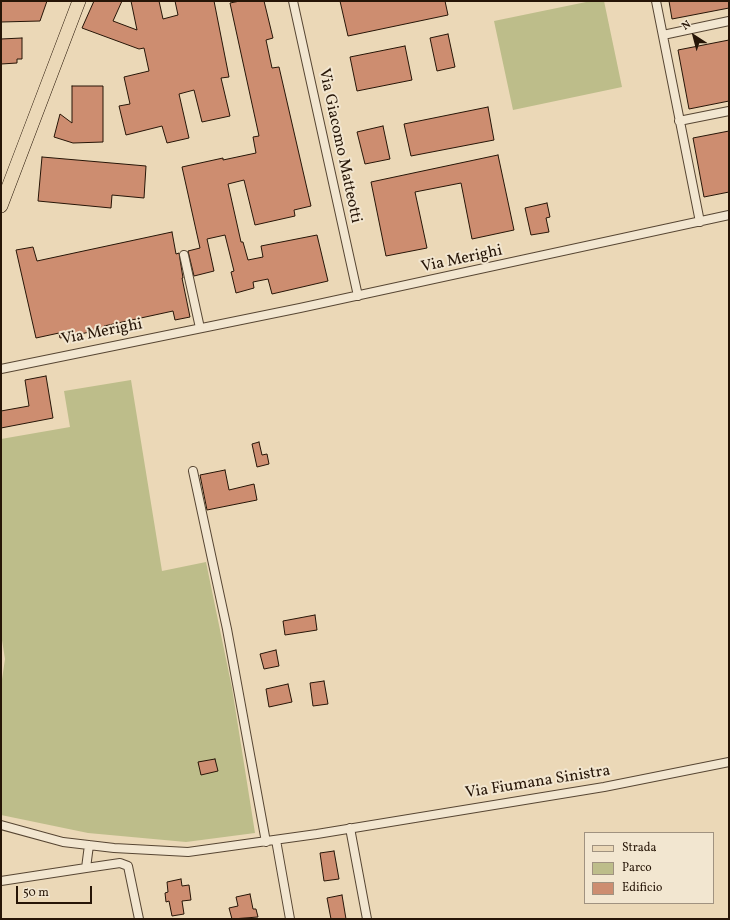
<!DOCTYPE html>
<html>
<head>
<meta charset="utf-8">
<style>
  body { margin:0 }
  #map { position:relative; width:730px; height:920px; overflow:hidden; background:#ebd8b7; font-family:Vollkorn,serif }
  canvas { display:block }
  .frame { position:absolute; inset:0; border:2px solid #261507; pointer-events:none }
  .legend { position:absolute; left:584px; top:832px; width:130px; height:72px; box-sizing:border-box; background:#f2e6d0; border:1px solid #a09280; margin:0; padding:5px 7px; list-style:none; font-size:12px; color:#261507 }
  .legend li { display:flex; align-items:center; gap:8px; height:20px }
  .legend b { width:20px; border:1px solid #a09280 }
  .north { position:absolute; left:674px; top:16px; width:40px; height:40px; -webkit-text-stroke:3px #f2e6d0; paint-order:stroke; rotate:324deg; font-size:11px; font-weight:700; line-height:16px; text-align:center; color:#261507 }
  .north::after { content:''; display:block; margin:auto; width:14px; height:18px; background:#261507; clip-path:polygon(50% 0,100% 100%,50% 72%,0 100%) }
  .scale { position:absolute; left:16px; top:886px; width:76px; height:18px; box-sizing:border-box; border:2px solid #261507; border-top:0; padding-left:5px; font-size:12px; line-height:14px; white-space:nowrap; color:#261507; -webkit-text-stroke:3px #f2e6d0; paint-order:stroke }
</style>
</head>
<body>
<div id="map">
<canvas width="730" height="920"></canvas>
<div class="frame"></div>
<ul class="legend">
<li><b style="height:5px;background:#ebd8b7"></b>Strada</li>
<li><b style="height:11px;background:#bdbd8a"></b>Parco</li>
<li><b style="height:11px;background:#cd8d70"></b>Edificio</li>
</ul>
<div class="north">N</div>
<div class="scale">50 m</div>
</div>
<script>
const c = document.querySelector('canvas').getContext('2d');
c.lineJoin = 'round';
function fill(path, color) { c.fillStyle = color; c.fill(path, 'evenodd'); }
const toPath = rows => new Path2D(rows.map(r => 'M' + r).join(''));
function stroke(path, color, width, dash) { c.strokeStyle = color; c.lineWidth = width; c.lineCap = dash ? 'butt' : 'round'; c.setLineDash(dash || []); c.stroke(path); }
function drawText(font, color, halo, rows, align = 'center') {
  c.font = font + ' Vollkorn,serif'; c.lineWidth = 4; c.setLineDash([]); c.textBaseline = 'middle'; c.strokeStyle = halo; c.fillStyle = color; for (const [text, x, y, turn = 0] of rows) {
    c.save(); c.translate(x, y); c.rotate((+turn || 0) * Math.PI / 180); c.textAlign = isNaN(turn) ? turn : align; if (halo) c.strokeText(text, 0, 0); c.fillText(text, 0, 0); c.restore();
  }
}
const green = toPath([
  [591,1,604,1,622,87,513,110,494,21],
  [131,380,162,571,206,562,232,688,255,833,186,842,88,833,1,815,1,686,5,659,1,634,1,439,70,427,64,391]
]);
const building = toPath([
  [1,1,47,1,40,21,1,22,1,1],
  [94,1,122,1,113,21,137,30,131,1,159,1,163,19,178,15,175,1,214,1,229,77,221,78,230,116,202,122,194,90,179,94,189,138,167,143,162,126,126,135,119,106,130,104,124,77,149,71,144,48,139,49,82,28,94,1],
  [240,1,264,1,273,38,266,40,272,68,279,67,311,206,294,210,295,216,255,225,244,180,228,184,241,242,243,242,248,260,263,257,261,246,317,235,328,281,272,294,268,279,253,282,254,288,236,293,231,272,234,271,225,235,207,239,214,271,194,276,188,251,200,248,182,167,223,158,223,160,256,153,253,137,259,136,230,3,240,1],
  [340,1,445,1,448,15,348,36,340,1],
  [669,1,729,1,729,8,672,19,669,1],
  [448,34,455,67,437,71,430,38,448,34],
  [22,38,22,59,17,59,17,63,1,64,1,39,22,38],
  [729,40,729,101,689,109,678,50,729,40],
  [405,46,412,80,357,91,350,57,405,46],
  [72,86,103,86,103,142,73,143,54,137,60,114,72,123,72,86],
  [488,107,494,140,411,156,404,124,488,107],
  [383,126,390,159,365,164,357,132,383,126],
  [729,131,729,192,704,197,693,138,729,131],
  [498,155,514,230,472,239,461,183,415,192,427,248,386,256,371,182,498,155],
  [42,157,146,166,144,198,112,195,111,208,38,201,42,157],
  [547,203,550,217,546,218,549,232,531,235,525,208,547,203],
  [172,232,176,254,179,253,183,278,182,278,190,317,175,320,173,311,104,326,105,329,60,338,59,333,36,338,16,250,33,247,37,261,172,232],
  [46,376,53,418,1,428,1,411,29,406,25,380,46,376],
  [259,442,262,455,267,454,269,464,257,467,252,444,259,442],
  [225,470,229,490,254,484,257,500,207,510,200,475,225,470],
  [315,615,317,630,285,635,283,621,315,615],
  [276,650,279,666,264,669,260,654,276,650],
  [324,681,328,704,313,706,310,683,324,681],
  [288,684,292,702,269,707,266,689,288,684],
  [215,759,218,771,201,775,198,762,215,759],
  [334,851,339,879,324,881,320,853,334,851],
  [181,879,182,886,189,885,191,900,182,901,184,914,172,916,169,901,166,902,165,893,168,892,167,882,181,879],
  [250,894,253,909,256,909,258,917,232,919,229,908,238,906,236,897,250,894],
  [342,895,346,919,331,919,327,898,342,895]
]);
const minor = toPath([
  [293,1,358,296],
  [656,1,700,222],
  [663,35,729,21],
  [679,121,729,111],
  [184,255,200,328],
  [1,369,300,308,729,215],
  [193,471,227,629,266,842],
  [1,825,63,842,114,848,188,852,317,834,604,787,729,762],
  [350,828,367,919],
  [276,840,290,919],
  [89,845,86,868,120,863,128,866,139,919],
  [1,881,86,868]
]);
const primary = toPath([
  [1,206,79,1]
]);
const streetNames = [
  ["Via Giacomo Matteotti",339,146,78],
  ["Via Merighi",462,260,-12],
  ["Via Merighi",102,333,-11],
  ["Via Fiumana Sinistra",538,783,-9]
];
fill(green, '#bdbd8a');
fill(building, '#cd8d70');
stroke(building, '#261507', 1);
stroke(minor, '#574633', 10);
stroke(primary, '#261507', 14);
stroke(minor, '#f2e6d0', 8);
stroke(primary, '#ebd8b7', 13);
drawText('16px', '#261507', '#f2e6d0', streetNames);
</script>
</body>
</html>
